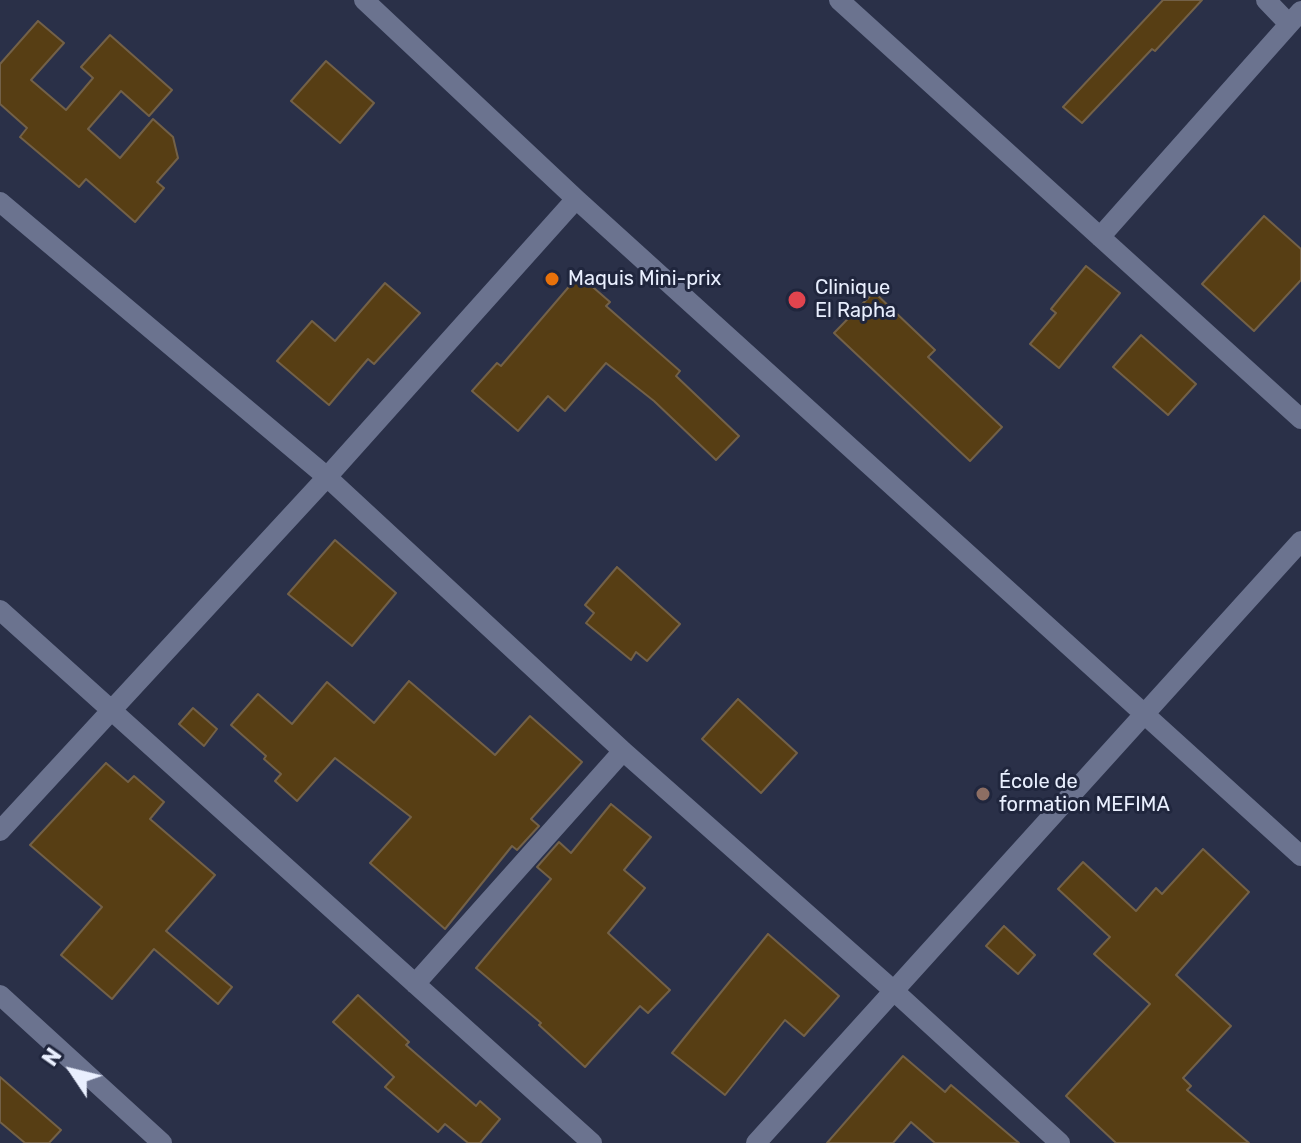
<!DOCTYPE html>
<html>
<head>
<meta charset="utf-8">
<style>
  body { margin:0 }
  #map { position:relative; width:1301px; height:1143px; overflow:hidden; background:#2a3048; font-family:Rubik,sans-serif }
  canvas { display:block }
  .north { position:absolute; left:32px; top:1031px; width:80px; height:80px; -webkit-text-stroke:6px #20263d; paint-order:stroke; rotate:305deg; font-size:22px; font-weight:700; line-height:32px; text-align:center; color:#e9effe }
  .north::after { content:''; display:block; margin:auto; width:28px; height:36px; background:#e9effe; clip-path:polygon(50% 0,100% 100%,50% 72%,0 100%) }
</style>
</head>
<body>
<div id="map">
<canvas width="1301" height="1143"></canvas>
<div class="north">N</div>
</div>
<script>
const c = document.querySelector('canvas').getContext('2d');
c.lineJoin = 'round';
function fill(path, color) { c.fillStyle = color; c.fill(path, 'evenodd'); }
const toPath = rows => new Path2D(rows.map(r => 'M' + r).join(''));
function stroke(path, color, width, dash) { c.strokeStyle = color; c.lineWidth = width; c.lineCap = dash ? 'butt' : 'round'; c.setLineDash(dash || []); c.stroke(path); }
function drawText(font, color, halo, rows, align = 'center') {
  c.font = font + ' Rubik,sans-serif'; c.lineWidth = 6; c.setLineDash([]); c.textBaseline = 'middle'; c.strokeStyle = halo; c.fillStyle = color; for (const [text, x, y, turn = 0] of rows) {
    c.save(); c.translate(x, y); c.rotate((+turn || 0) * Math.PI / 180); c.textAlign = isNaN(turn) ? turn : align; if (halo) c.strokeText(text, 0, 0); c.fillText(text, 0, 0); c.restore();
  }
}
const building = toPath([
  [1163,0,1202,0,1155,51,1152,49,1082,123,1063,107,1163,0],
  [38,21,64,43,31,80,66,110,93,78,81,67,110,35,172,90,149,116,121,91,88,129,120,158,153,119,173,137,178,158,157,182,164,188,135,222,86,179,79,187,20,137,27,128,0,104,0,64,38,21],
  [326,61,374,103,340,143,291,101,326,61],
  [1264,216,1301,249,1301,280,1254,331,1202,284,1264,216],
  [1086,266,1120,293,1059,368,1030,344,1056,313,1051,309,1086,266],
  [579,275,610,302,606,306,680,371,676,376,739,436,716,460,654,401,606,363,565,411,548,396,518,431,472,391,497,363,501,366,579,275],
  [385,283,420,313,374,364,368,359,329,405,277,361,312,321,335,341,385,283],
  [874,292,935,350,928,357,1002,427,970,461,834,333,874,292],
  [1141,335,1196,384,1168,415,1113,367,1141,335],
  [335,540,396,593,352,646,288,594,335,540],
  [617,567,680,624,647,661,636,652,631,660,586,623,594,613,585,605,617,567],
  [409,681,495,755,530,716,582,762,531,819,539,826,517,850,512,846,445,929,370,863,411,817,335,758,297,801,275,781,281,774,264,759,266,756,231,725,258,694,292,724,327,682,374,723,409,681],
  [738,699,797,753,761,793,702,739,738,699],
  [193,708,217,729,204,746,179,724,193,708],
  [106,763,128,782,134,776,164,802,150,819,215,875,166,931,232,987,218,1004,154,949,112,999,61,955,102,907,30,845,106,763],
  [611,804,651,837,624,870,645,888,608,933,670,990,648,1013,640,1006,585,1067,539,1025,541,1023,476,968,551,879,537,867,559,842,571,853,611,804],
  [1203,849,1249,892,1176,975,1231,1026,1183,1078,1191,1086,1187,1090,1249,1143,1116,1143,1066,1096,1150,1004,1094,954,1110,937,1058,889,1083,862,1136,911,1156,888,1162,894,1203,849],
  [1004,926,1035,955,1018,974,986,946,1004,926],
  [768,934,839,996,804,1036,785,1020,725,1095,672,1053,768,934],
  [358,995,409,1042,406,1045,476,1106,480,1101,500,1119,480,1143,468,1143,445,1124,438,1132,385,1087,394,1077,333,1022,358,995],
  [903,1056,945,1092,951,1085,1019,1143,935,1143,911,1122,893,1143,827,1143,903,1056],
  [0,1077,61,1130,49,1143,25,1143,0,1122,0,1077]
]);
const minor = toPath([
  [364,0,576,199,1301,856],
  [839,0,1301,419],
  [1266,0,1289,24],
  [0,202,327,477,623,751,894,991,1060,1143],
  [1100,237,1301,11],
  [0,610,592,1143],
  [0,831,327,477,576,199],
  [415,984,623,751],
  [0,995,162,1143],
  [756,1143,1301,541]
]);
const markers = [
  [552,279,8,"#e8710a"],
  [797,300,10,"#e0444e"],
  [983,794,8,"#8d6e63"]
];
const poiNames = [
  ["Maquis Mini-prix",568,279],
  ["Clinique",815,288],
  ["El Rapha",815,311],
  ["École de",999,782],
  ["formation MEFIMA",999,805]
];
fill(building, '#573e14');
stroke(building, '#736148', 2);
stroke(minor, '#6b738f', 20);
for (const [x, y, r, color] of markers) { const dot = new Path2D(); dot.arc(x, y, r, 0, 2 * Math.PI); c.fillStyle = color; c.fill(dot); stroke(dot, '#20263d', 3); }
drawText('20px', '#e9effe', '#20263d', poiNames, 'left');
</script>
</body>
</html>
